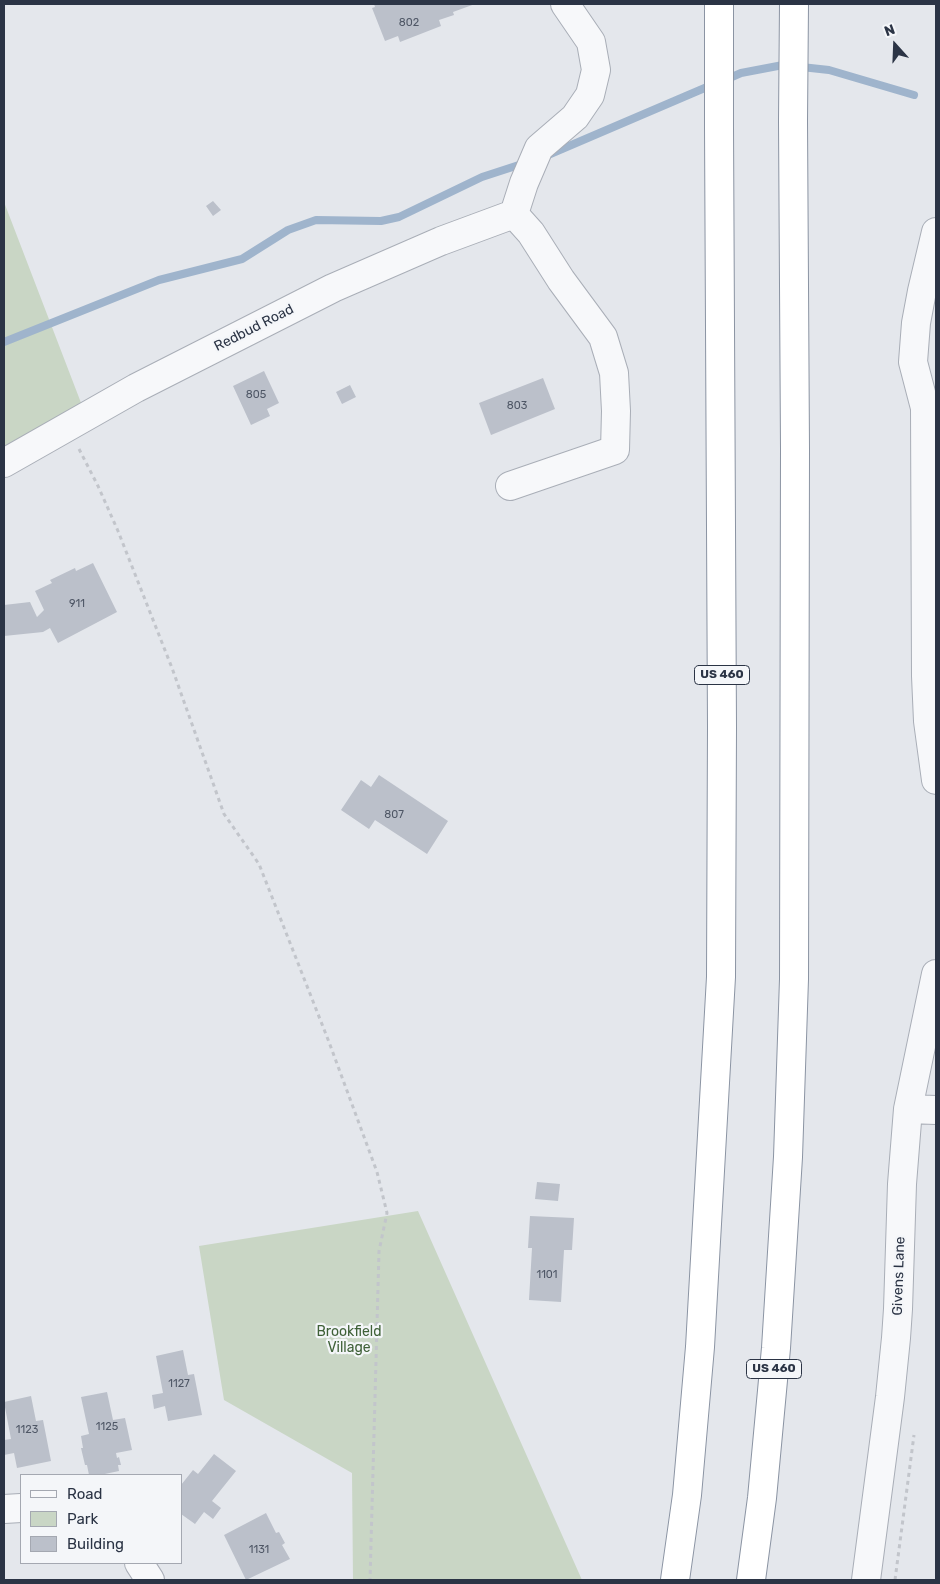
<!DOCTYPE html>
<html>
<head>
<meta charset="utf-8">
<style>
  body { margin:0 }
  #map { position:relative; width:940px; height:1584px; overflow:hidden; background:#e4e7ec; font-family:Rubik,sans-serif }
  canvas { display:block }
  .frame { position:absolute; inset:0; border:5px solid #2b3445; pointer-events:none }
  .legend { position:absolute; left:20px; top:1474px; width:162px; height:90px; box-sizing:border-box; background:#f4f6f9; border:1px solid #a4a8b1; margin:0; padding:6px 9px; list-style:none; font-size:15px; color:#2b3445 }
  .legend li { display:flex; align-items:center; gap:10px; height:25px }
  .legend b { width:25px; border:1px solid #a4a8b1 }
  .north { position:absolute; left:870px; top:20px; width:50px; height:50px; -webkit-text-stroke:4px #f4f6f9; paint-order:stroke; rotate:340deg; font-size:14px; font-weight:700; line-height:20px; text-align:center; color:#2b3445 }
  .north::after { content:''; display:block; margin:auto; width:18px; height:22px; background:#2b3445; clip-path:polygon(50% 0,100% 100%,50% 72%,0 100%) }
</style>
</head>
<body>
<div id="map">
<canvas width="940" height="1584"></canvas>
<div class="frame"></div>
<ul class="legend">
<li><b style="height:6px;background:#f7f8fa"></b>Road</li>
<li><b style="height:14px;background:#c9d6c5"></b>Park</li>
<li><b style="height:14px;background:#bbc0ca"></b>Building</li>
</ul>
<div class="north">N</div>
</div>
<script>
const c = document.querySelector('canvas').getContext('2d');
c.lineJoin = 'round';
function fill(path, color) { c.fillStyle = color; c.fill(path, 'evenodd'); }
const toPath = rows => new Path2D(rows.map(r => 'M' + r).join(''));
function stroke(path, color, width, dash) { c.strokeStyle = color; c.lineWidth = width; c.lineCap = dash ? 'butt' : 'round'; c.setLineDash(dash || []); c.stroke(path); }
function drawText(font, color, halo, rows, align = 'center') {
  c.font = font + ' Rubik,sans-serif'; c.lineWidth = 4.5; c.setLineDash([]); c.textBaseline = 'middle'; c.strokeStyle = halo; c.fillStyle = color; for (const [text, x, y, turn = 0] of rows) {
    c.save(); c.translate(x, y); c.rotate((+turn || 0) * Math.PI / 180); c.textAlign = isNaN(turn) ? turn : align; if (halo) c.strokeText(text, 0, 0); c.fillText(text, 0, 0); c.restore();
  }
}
const green = toPath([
  [4,202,83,408,4,448],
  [418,1211,582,1580,353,1580,352,1473,224,1400,199,1246]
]);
const stream = toPath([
  [725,80,741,73,783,65,829,70,914,95],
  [548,155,714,84],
  [4,342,159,280,242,259,288,230,316,220,381,221,399,217,482,177,525,163]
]);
const building = toPath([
  [374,4,475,4,453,12,454,15,439,20,441,26,400,42,398,36,385,41,372,8,375,7],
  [213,201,221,210,213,216,206,206],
  [264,371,279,403,267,409,270,416,251,425,233,386],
  [543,378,555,409,491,435,479,403],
  [350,385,356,397,342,404,336,392],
  [93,563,117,612,58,643,50,628,43,632,4,636,4,605,30,602,37,617,44,610,35,591,52,583,50,580,75,568,76,571],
  [379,775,448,821,427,854,375,820,369,829,341,810,361,780,371,787],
  [537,1182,560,1184,558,1201,535,1199],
  [530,1216,574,1218,572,1250,564,1250,561,1302,529,1300,532,1248,528,1248],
  [183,1350,188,1375,194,1374,202,1415,168,1421,165,1406,154,1409,152,1395,163,1393,156,1356],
  [107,1392,113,1420,125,1418,132,1450,116,1453,117,1458,119,1457,121,1465,118,1465,119,1471,100,1475,95,1475,95,1474,89,1475,87,1465,85,1465,81,1448,83,1448,81,1436,89,1434,81,1397],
  [31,1396,36,1421,43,1420,51,1461,17,1468,14,1453,4,1455,4,1440,11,1439,4,1402],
  [214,1454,236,1471,212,1501,221,1508,213,1519,204,1512,195,1524,181,1514,181,1485,193,1470,198,1474],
  [266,1513,276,1533,279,1532,285,1543,282,1545,290,1559,246,1580,224,1535]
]);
const path = toPath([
  [79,449,98,486,118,531,172,668,224,814,259,864,329,1042,377,1172,387,1213,379,1251,370,1580],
  [895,1580,914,1435]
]);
const minor = toPath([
  [936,232,922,291,916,323,913,362,925,408,926,676,928,721,936,780],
  [4,463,136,388,333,288,441,241,514,214],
  [510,486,615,450,616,411,614,373,603,337,561,280,531,233,514,214,524,183,539,148,575,117,590,95,596,70,591,42,565,4],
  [908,1109,936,1110],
  [4,1509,21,1508],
  [139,1563,150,1580],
  [866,1580,890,1397,896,1338,898,1309,902,1184,908,1109,936,974]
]);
const highway = toPath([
  [675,1580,687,1495,700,1347,721,977,722,727,719,127,719,4],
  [751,1580,762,1498,776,1348,788,1157,794,979,795,449,793,121,794,4]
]);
const numberNames = [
  ["802",409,23],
  ["805",256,395],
  ["803",517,406],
  ["911",77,604],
  ["807",394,815],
  ["1101",547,1275],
  ["1127",179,1384],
  ["1125",107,1427],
  ["1123",27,1430],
  ["1131",259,1550]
];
const shields = [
  [722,675,55],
  [774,1369,55]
];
const shieldNames = [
  ["US 460",722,675],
  ["US 460",774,1369]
];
const streetNames = [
  ["Redbud Road",254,328,-27],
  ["Givens Lane",899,1276,-88]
];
const parkNames = [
  ["Brookfield",349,1332],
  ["Village",349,1348]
];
fill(green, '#c9d6c5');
stroke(stream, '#9fb4cc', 8);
fill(building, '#bbc0ca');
stroke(minor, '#a9aeb7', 30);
stroke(highway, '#8b94a3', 30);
stroke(path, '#c2c5cb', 3, [4, 4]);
stroke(minor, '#f7f8fa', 28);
stroke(highway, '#fff', 28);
drawText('11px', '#4f5766', null, numberNames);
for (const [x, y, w] of shields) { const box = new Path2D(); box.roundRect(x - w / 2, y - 9.5, w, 19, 4); c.fillStyle = '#f4f6f9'; c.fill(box); stroke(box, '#2b3445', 1); }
drawText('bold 12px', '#2b3445', null, shieldNames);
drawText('14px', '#2b3445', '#f4f6f9', streetNames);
drawText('14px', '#3f6138', '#f4f6f9', parkNames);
</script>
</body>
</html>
